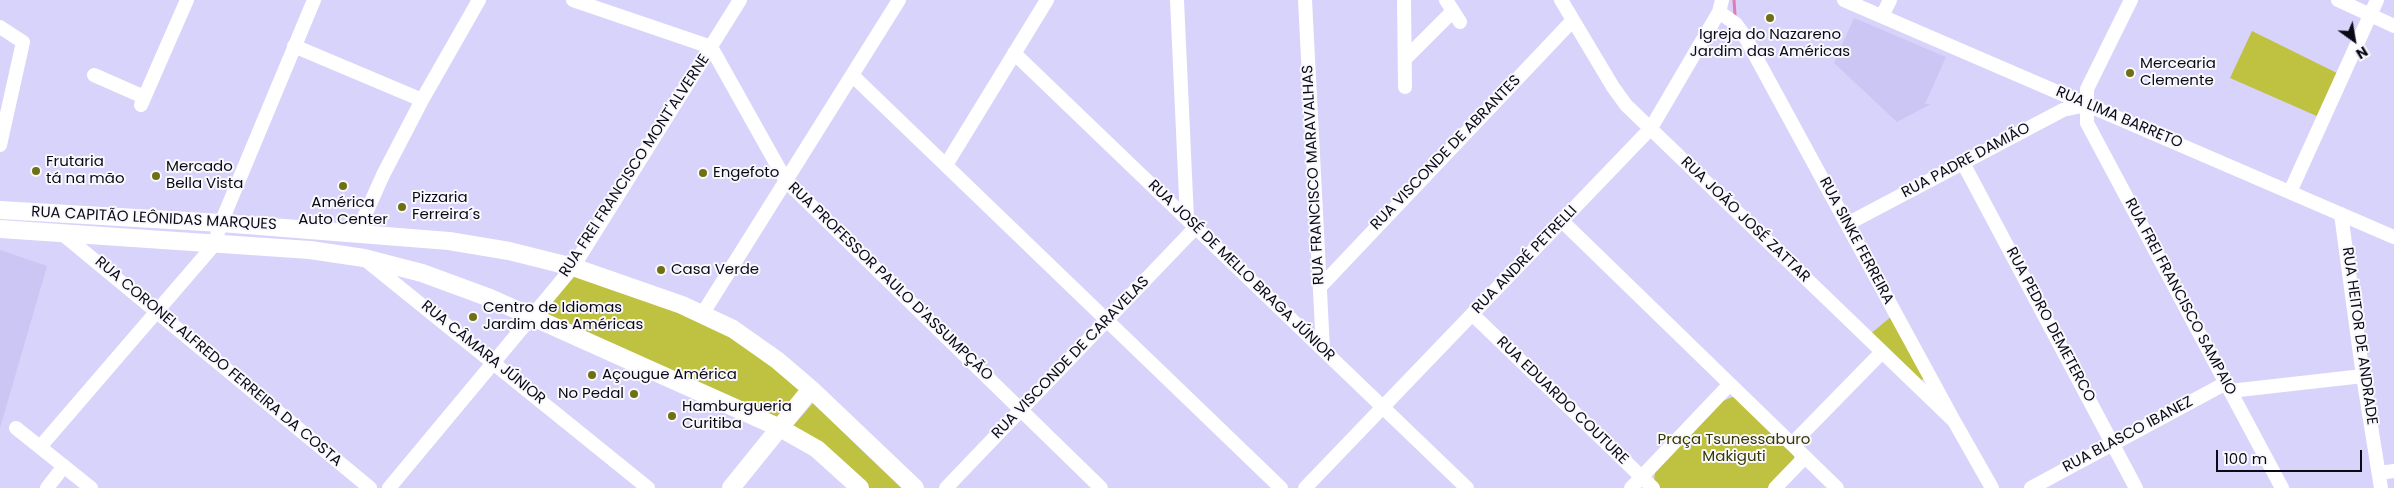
<!DOCTYPE html>
<html>
<head>
<meta charset="utf-8">
<style>
  body { margin:0 }
  #map { position:relative; width:2394px; height:488px; overflow:hidden; background:#d8d3fa; font-family:Poppins,sans-serif }
  canvas { display:block }
  .north { position:absolute; left:2329px; top:15px; width:50px; height:50px; -webkit-text-stroke:4px #f9f9fd; paint-order:stroke; rotate:148deg; font-size:14px; font-weight:700; line-height:20px; text-align:center; color:#0b0916 }
  .north::after { content:''; display:block; margin:auto; width:18px; height:22px; background:#0b0916; clip-path:polygon(50% 0,100% 100%,50% 72%,0 100%) }
  .scale { position:absolute; left:2216px; top:450px; width:146px; height:22px; box-sizing:border-box; border:2px solid #0b0916; border-top:0; padding-left:6px; font-size:15px; line-height:18px; white-space:nowrap; color:#0b0916; -webkit-text-stroke:4px #f9f9fd; paint-order:stroke }
</style>
</head>
<body>
<div id="map">
<canvas width="2394" height="488"></canvas>
<div class="north">N</div>
<div class="scale">100 m</div>
</div>
<script>
const c = document.querySelector('canvas').getContext('2d');
c.lineJoin = 'round';
function fill(path, color) { c.fillStyle = color; c.fill(path, 'evenodd'); }
const toPath = rows => new Path2D(rows.map(r => 'M' + r).join(''));
function stroke(path, color, width, dash) { c.strokeStyle = color; c.lineWidth = width; c.lineCap = dash ? 'butt' : 'round'; c.setLineDash(dash || []); c.stroke(path); }
function drawText(font, color, halo, rows, align = 'center') {
  c.font = font + ' Poppins,sans-serif'; c.lineWidth = 4; c.setLineDash([]); c.textBaseline = 'middle'; c.strokeStyle = halo; c.fillStyle = color; for (const [text, x, y, turn = 0] of rows) {
    c.save(); c.translate(x, y); c.rotate((+turn || 0) * Math.PI / 180); c.textAlign = isNaN(turn) ? turn : align; if (halo) c.strokeText(text, 0, 0); c.fillText(text, 0, 0); c.restore();
  }
}
const built = toPath([
  [1854,18,1946,57,1925,104,1931,104,1897,122,1834,63],
  [0,250,47,266,0,428]
]);
const green = toPath([
  [2252,31,2339,74,2319,117,2230,78],
  [573,274,663,304,725,332,802,389,777,417,541,315],
  [1892,316,1926,376,1921,381,1869,335],
  [1732,397,1735,397,1794,455,1794,460,1769,488,1659,488,1654,482,1655,472,1723,401],
  [813,403,901,488,867,488,793,426]
]);
const stream = toPath([
  [1734,0,1735,15]
]);
const minor = toPath([
  [573,0,711,47,786,181,1101,488],
  [1177,0,1187,219],
  [1305,0,1323,349],
  [1404,0,1405,87],
  [1446,0,1460,22],
  [1561,0,1613,87,1626,105,1954,421],
  [1722,0,1719,12,1736,24,1744,35,1954,421,1992,488],
  [1844,0,2394,237],
  [2131,0,2087,89,2087,123,2282,488],
  [2338,0,2394,26],
  [1882,16,1890,0],
  [0,27,23,42,0,145],
  [294,46,422,100],
  [1014,53,1467,488],
  [1405,59,1453,11],
  [94,75,144,97],
  [852,75,1281,488],
  [141,105,187,0],
  [1963,163,2136,488],
  [946,165,1047,0],
  [2290,192,2377,0],
  [2341,214,2363,376,2381,488],
  [1562,221,1837,488],
  [1847,224,2063,110,2086,105],
  [357,233,383,175,422,100,479,0],
  [65,236,370,488],
  [367,261,648,488],
  [1320,287,1573,20],
  [703,313,899,0],
  [1472,314,1653,488],
  [2230,391,2363,376],
  [16,428,91,488],
  [1792,444,1882,352],
  [40,447,214,245,221,223,314,0],
  [2379,473,2394,471],
  [47,488,64,466],
  [389,488,573,267,740,0],
  [946,488,1196,227],
  [1305,488,1651,128,1719,12],
  [1631,488,1730,384],
  [1775,488,1805,457],
  [2031,488,2226,383]
]);
const major = toPath([
  [0,210,221,223,449,241,509,251,573,267,682,305,733,329,777,360,811,389,915,488],
  [0,229,310,250,364,258,422,273,490,298,780,428,817,449,860,488],
  [731,488,811,389]
]);
const markers = [
  [1770,18,5,"#6e7013"],
  [2130,73,5,"#6e7013"],
  [36,171,5,"#6e7013"],
  [703,173,5,"#6e7013"],
  [156,176,5,"#6e7013"],
  [343,186,5,"#6e7013"],
  [402,207,5,"#6e7013"],
  [661,270,5,"#6e7013"],
  [473,317,5,"#6e7013"],
  [592,375,5,"#6e7013"],
  [634,394,5,"#6e7013"],
  [672,416,5,"#6e7013"]
];
const poiNames = [
  ["Igreja do Nazareno",1770,35,"center"],
  ["Jardim das Américas",1770,52,"center"],
  ["Mercearia",2140,64],
  ["Clemente",2140,81],
  ["Frutaria",46,162],
  ["tá na mão",46,179],
  ["Mercado",166,167],
  ["Bella Vista",166,184],
  ["Engefoto",713,173],
  ["Pizzaria",412,198],
  ["Ferreira´s",412,215],
  ["América",343,203,"center"],
  ["Auto Center",343,220,"center"],
  ["Casa Verde",671,270],
  ["Centro de Idiomas",483,308],
  ["Jardim das Américas",483,325],
  ["Açougue América",602,375],
  ["No Pedal",624,394,"right"],
  ["Hamburgueria",682,407],
  ["Curitiba",682,424]
];
const streetNames = [
  ["RUA LIMA BARRETO",2119,118,23],
  ["RUA VISCONDE DE ABRANTES",1446,153,-46],
  ["RUA PADRE DAMIÃO",1966,161,-28],
  ["RUA FREI FRANCISCO MONT'ALVERNE",635,166,-57],
  ["RUA FRANCISCO MARAVALHAS",1314,175,-93],
  ["RUA CAPITÃO LEÔNIDAS MARQUES",154,219,3],
  ["RUA JOÃO JOSÉ ZATTAR",1745,220,44],
  ["RUA SINKE FERREIRA",1856,241,62],
  ["RUA ANDRÉ PETRELLI",1525,260,-46],
  ["RUA JOSÉ DE MELLO BRAGA JÚNIOR",1241,271,44],
  ["RUA PROFESSOR PAULO D'ASSUMPÇÃO",890,282,44],
  ["RUA FREI FRANCISCO SAMPAIO",2180,297,62],
  ["RUA PEDRO DEMETERCO",2050,325,62],
  ["RUA HEITOR DE ANDRADE",2359,336,82],
  ["RUA CÂMARA JÚNIOR",483,353,39],
  ["RUA VISCONDE DE CARAVELAS",1071,358,-46],
  ["RUA CORONEL ALFREDO FERREIRA DA COSTA",218,362,40],
  ["RUA EDUARDO COUTURE",1562,401,44],
  ["RUA BLASCO IBANEZ",2128,435,-28]
];
const parkNames = [
  ["Praça Tsunessaburo",1734,440],
  ["Makiguti",1734,457]
];
fill(built, '#cbc6f3');
fill(green, '#bfc241');
stroke(stream, '#e779b0', 3);
stroke(minor, '#fff', 14);
stroke(major, '#fff', 18);
for (const [x, y, r, color] of markers) { const dot = new Path2D(); dot.arc(x, y, r, 0, 2 * Math.PI); c.fillStyle = color; c.fill(dot); stroke(dot, '#f9f9fd', 2); }
drawText('15px', '#0b0916', '#f9f9fd', poiNames, 'left');
drawText('15px', '#0b0916', '#f9f9fd', streetNames);
drawText('15px', '#373700', '#f9f9fd', parkNames);
</script>
</body>
</html>
